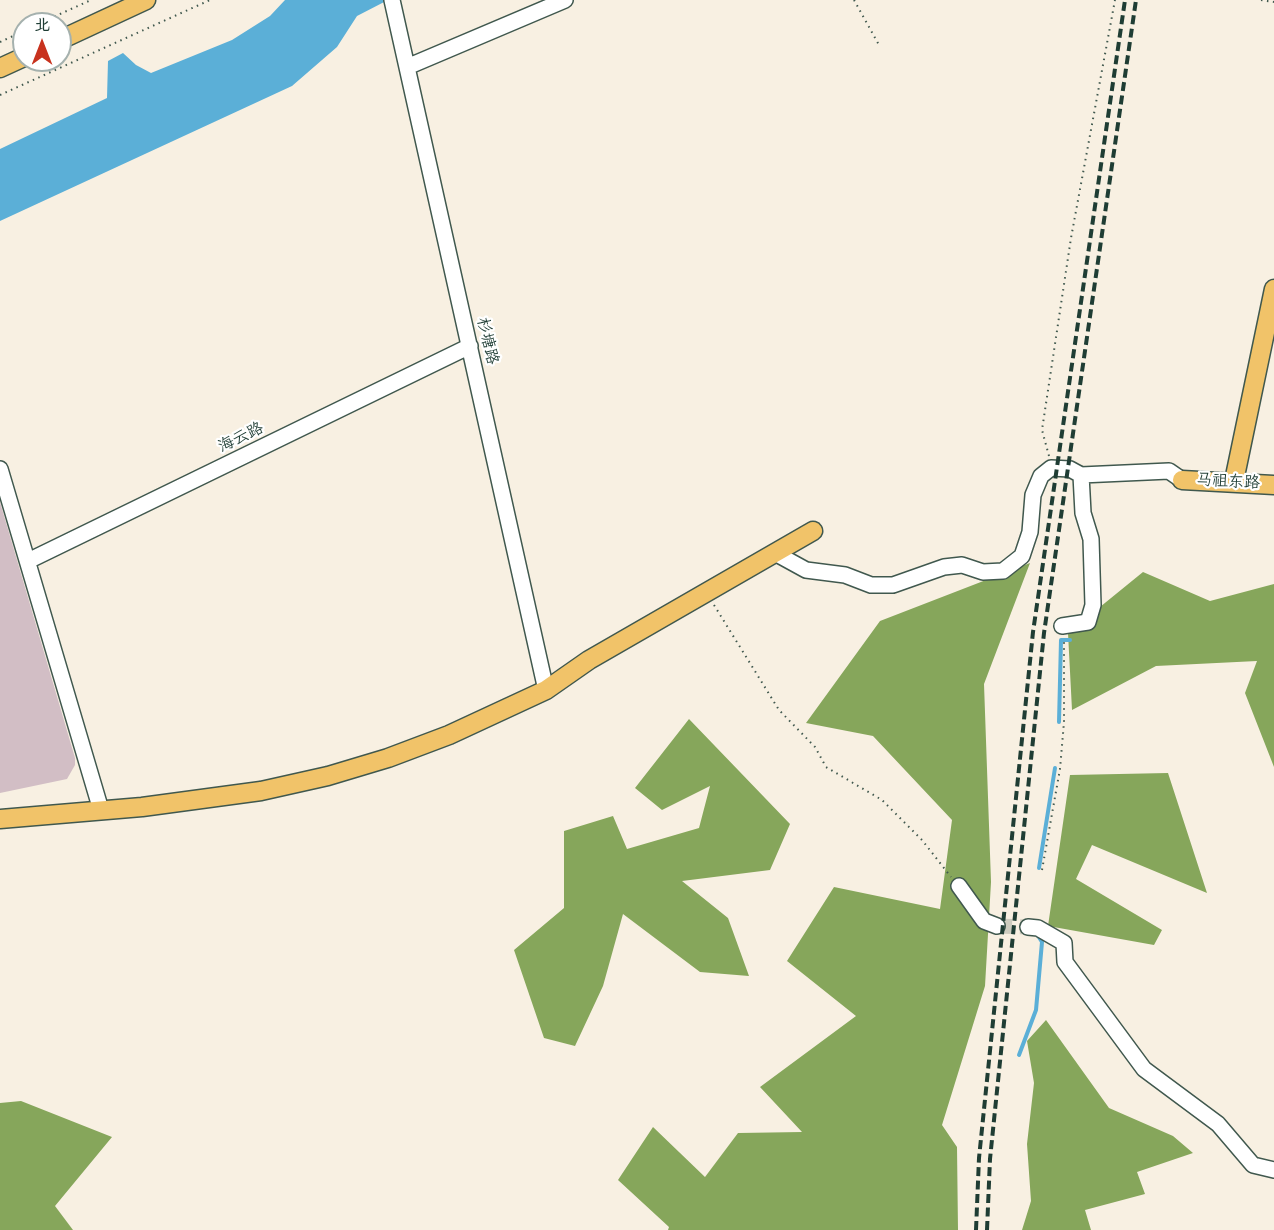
<!DOCTYPE html>
<html>
<head>
<meta charset="utf-8">
<style>
  body { margin:0 }
  #map { position:relative; width:1274px; height:1230px; overflow:hidden; background:#f8f0e2; font-family:"Balsamiq Sans","LXGW WenKai TC",sans-serif }
  canvas { display:block }
  .north { position:absolute; left:12px; top:12px; width:60px; height:60px; box-sizing:border-box; background:#fff; border:2px solid #a5b1ae; border-radius:50%; rotate:0deg; font-size:16px; font-weight:700; line-height:24px; text-align:center; color:#1f3d34 }
  .north::after { content:''; display:block; margin:auto; width:21px; height:27px; background:#c8321e; clip-path:polygon(50% 0,100% 100%,50% 72%,0 100%) }
</style>
</head>
<body>
<div id="map">
<canvas width="1274" height="1230"></canvas>
<div class="north">北</div>
</div>
<script>
const c = document.querySelector('canvas').getContext('2d');
c.lineJoin = 'round';
function fill(path, color) { c.fillStyle = color; c.fill(path, 'evenodd'); }
const toPath = rows => new Path2D(rows.map(r => 'M' + r).join(''));
function stroke(path, color, width, dash) { c.strokeStyle = color; c.lineWidth = width; c.lineCap = dash ? 'butt' : 'round'; c.setLineDash(dash || []); c.stroke(path); }
function drawText(font, color, halo, rows, align = 'center') {
  c.font = font + ' "Balsamiq Sans","LXGW WenKai TC",sans-serif'; c.lineWidth = 4.5; c.setLineDash([]); c.textBaseline = 'middle'; c.strokeStyle = halo; c.fillStyle = color; for (const [text, x, y, turn = 0] of rows) {
    c.save(); c.translate(x, y); c.rotate((+turn || 0) * Math.PI / 180); c.textAlign = isNaN(turn) ? turn : align; if (halo) c.strokeText(text, 0, 0); c.fillText(text, 0, 0); c.restore();
  }
}
const industrial = toPath([
  [0,502,75,758,75,765,67,779,0,793]
]);
const forest = toPath([
  [1030,563,984,684,991,882,985,986,942,1125,957,1147,958,1230,668,1230,669,1227,618,1180,653,1127,705,1177,738,1133,802,1132,760,1087,856,1016,787,961,834,887,940,909,952,820,873,736,806,723,880,621],
  [1143,572,1210,601,1274,584,1274,767,1245,693,1257,661,1156,666,1072,710,1068,633],
  [689,719,790,824,770,870,682,881,728,918,749,976,700,972,623,914,603,986,575,1046,544,1038,514,950,564,908,564,831,613,816,627,849,699,828,710,786,662,810,635,788],
  [1168,773,1207,893,1092,845,1076,879,1162,930,1154,945,1048,926,1070,775],
  [1046,1020,1109,1108,1173,1136,1193,1153,1137,1172,1145,1194,1085,1210,1091,1230,1022,1230,1031,1201,1027,1144,1034,1083,1027,1041],
  [21,1101,112,1137,55,1206,73,1230,0,1230,0,1103]
]);
const water = toPath([
  [285,0,388,0,357,16,337,47,292,86,0,221,0,149,107,98,108,61,123,53,136,65,151,73,232,40,270,16]
]);
const stream = toPath([
  [1059,722,1061,640,1070,640],
  [1039,868,1055,768],
  [1019,1055,1036,1010,1042,942,1037,934]
]);
const minorTunnel = toPath([
  [997,926,1028,927]
]);
const path = toPath([
  [854,0,879,45],
  [1261,0,1274,2],
  [38,24,91,0],
  [0,42,24,31],
  [0,95,210,0],
  [1049,456,1042,430,1071,238,1115,0],
  [714,605,779,710,815,747,826,767,882,800,922,840,951,877],
  [1042,870,1060,769,1064,722,1064,640]
]);
const minor = toPath([
  [392,0,546,690],
  [407,67,565,0],
  [0,469,101,810],
  [775,553,806,570,845,575,871,585,893,585,944,567,962,565,983,572,1003,571,1022,556,1030,532,1033,495,1041,476,1051,468,1070,469,1081,475,1169,471,1182,480],
  [28,561,470,346],
  [1062,626,1088,622,1093,605,1091,539,1083,513,1081,475],
  [959,886,984,921,997,926],
  [1028,927,1038,928,1064,943,1065,962,1144,1069,1218,1124,1253,1165,1274,1170]
]);
const major = toPath([
  [60,40,146,0],
  [0,68,24,57],
  [1182,480,1274,485],
  [1234,481,1274,289],
  [0,819,142,807,261,791,328,776,388,758,449,735,546,690,589,660,813,531]
]);
const rail = toPath([
  [976,1230,979,1158,1033,632,1125,0],
  [987,1230,990,1159,1044,633,1136,0]
]);
const streetNames = [
  ["杉塘路",487,341,77],
  ["海云路",241,438,-26],
  ["马祖东路",1228,482,3]
];
fill(industrial, '#d2bec5');
fill(forest, '#86a65b');
fill(water, '#5bafd7');
stroke(stream, '#5bafd7', 4);
stroke(minorTunnel, '#cdccbf', 15, [15, 8]);
stroke(minor, '#40584e', 18);
stroke(major, '#40584e', 21);
stroke(path, '#40584e', 2, [1.5, 4.5]);
stroke(minor, '#fff', 15);
stroke(major, '#f1c369', 18);
stroke(rail, '#1f3d34', 4, [9, 4.5]);
drawText('16px', '#1f3d34', '#fff', streetNames);
</script>
</body>
</html>
